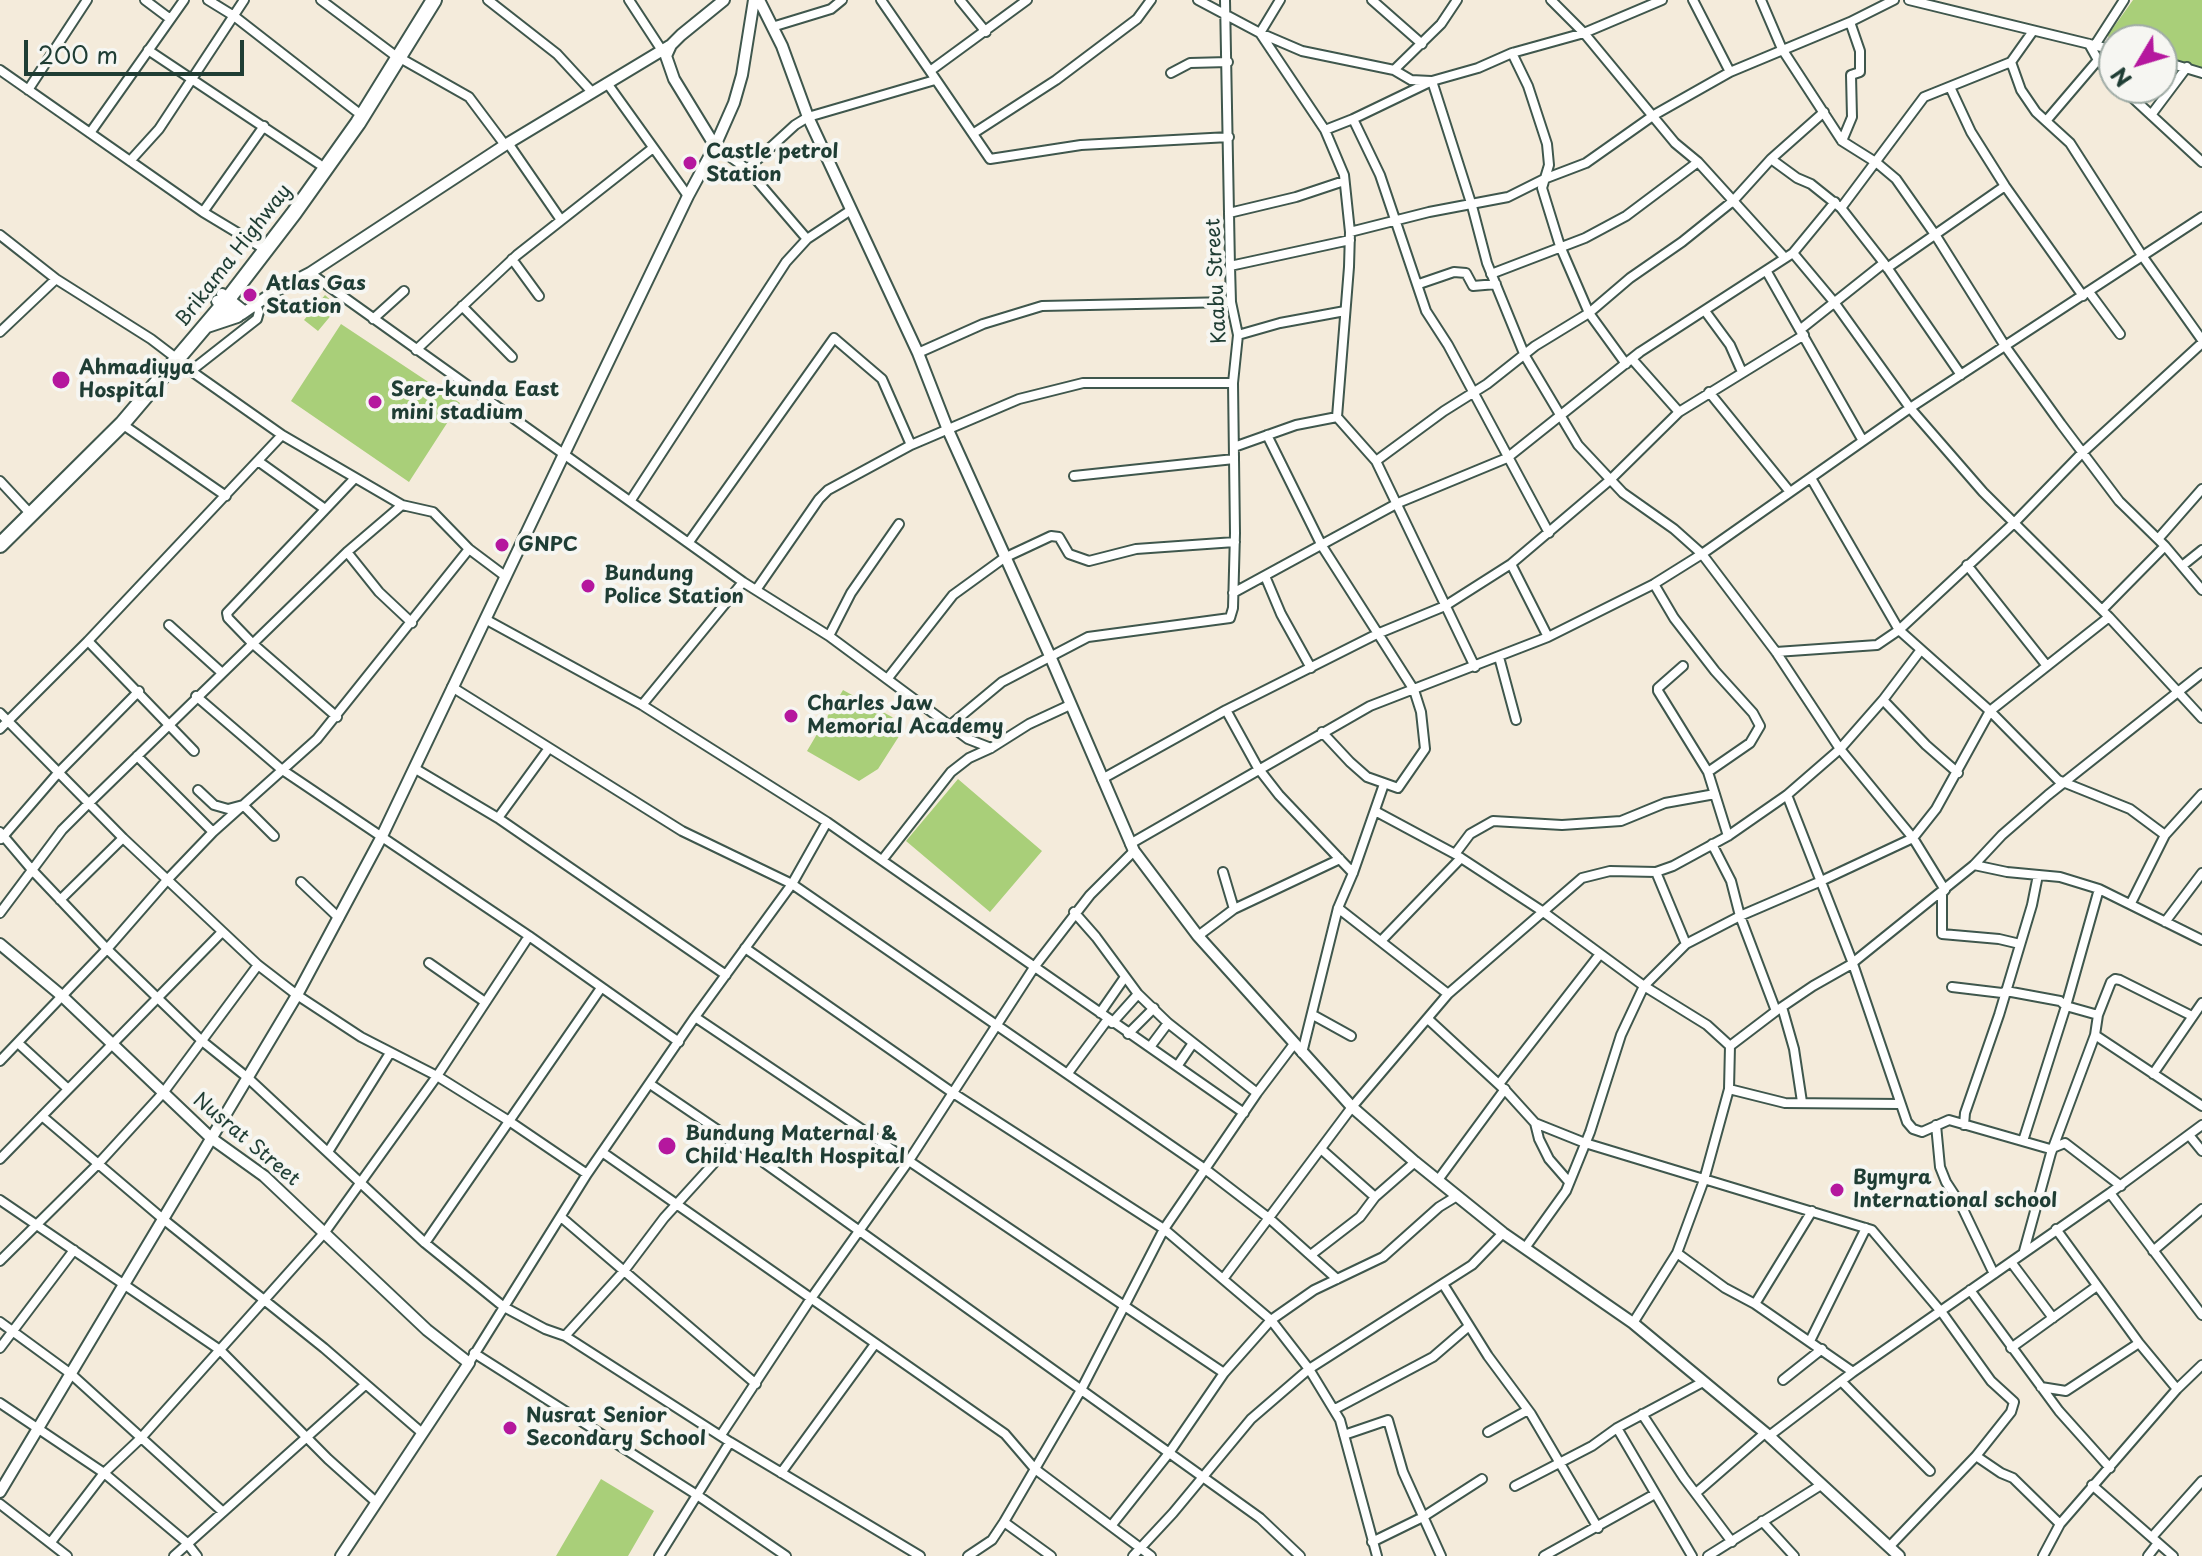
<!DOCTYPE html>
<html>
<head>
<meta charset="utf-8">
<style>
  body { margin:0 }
  #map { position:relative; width:2202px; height:1556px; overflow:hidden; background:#f4ebdb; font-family:"Playpen Sans",sans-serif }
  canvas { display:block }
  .north { position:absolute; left:2098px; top:24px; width:80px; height:80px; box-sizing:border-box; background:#f6f6f2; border:2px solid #a0aca6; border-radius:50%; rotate:232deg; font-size:22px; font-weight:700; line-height:32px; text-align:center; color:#1f3d34 }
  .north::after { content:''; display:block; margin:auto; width:28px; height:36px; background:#b5179e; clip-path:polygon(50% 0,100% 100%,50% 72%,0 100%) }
  .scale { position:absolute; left:24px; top:40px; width:220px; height:36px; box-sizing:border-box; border:4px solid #1f3d34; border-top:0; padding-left:10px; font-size:24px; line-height:28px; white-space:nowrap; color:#1f3d34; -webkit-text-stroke:6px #f6f6f2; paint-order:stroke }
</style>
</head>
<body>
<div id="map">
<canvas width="2202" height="1556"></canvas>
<div class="north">N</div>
<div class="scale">200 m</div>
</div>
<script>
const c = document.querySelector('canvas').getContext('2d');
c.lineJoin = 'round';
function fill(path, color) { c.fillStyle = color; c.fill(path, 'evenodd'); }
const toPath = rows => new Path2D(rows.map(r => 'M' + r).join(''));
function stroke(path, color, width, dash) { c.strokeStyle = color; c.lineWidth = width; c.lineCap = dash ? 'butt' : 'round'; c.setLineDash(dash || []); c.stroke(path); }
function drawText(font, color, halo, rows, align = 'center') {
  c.font = font + ' "Playpen Sans",sans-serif'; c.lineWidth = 8; c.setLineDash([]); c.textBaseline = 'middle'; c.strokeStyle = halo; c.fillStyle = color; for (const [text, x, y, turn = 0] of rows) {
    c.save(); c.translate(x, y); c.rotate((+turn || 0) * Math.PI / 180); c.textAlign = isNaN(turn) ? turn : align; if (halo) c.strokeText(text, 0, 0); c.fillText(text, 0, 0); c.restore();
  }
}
const green = toPath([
  [2133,0,2202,0,2202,72,2162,61,2162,40,2114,40,2114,47,2110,46,2108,35],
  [325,295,338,307,318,331,304,320],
  [341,324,460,403,409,482,291,401],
  [843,690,892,717,903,730,878,769,859,781,807,751],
  [958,779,1042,851,990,912,906,841],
  [601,1479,654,1511,628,1556,556,1556]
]);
const minor = toPath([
  [145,0,169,18],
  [208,0,234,16,356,111],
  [321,0,393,54,469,97,505,145],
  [488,0,557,54,592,92],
  [629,0,661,49],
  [881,0,930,71],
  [960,0,986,32],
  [1027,0,930,71,990,159,1081,145,1229,137],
  [1198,0,1260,33,1302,51,1394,70,1411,80,1431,81],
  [1280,0,1260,33,1325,130,1344,175,1350,232,1349,267,1337,417],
  [1372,0,1422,44],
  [1551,0,1584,33,1675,143,1698,162,1785,258],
  [1693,0,1730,72],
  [1761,0,1782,49,1842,141,1877,163,1896,179,1936,236,2005,346,2061,424,2119,501,2165,546,2202,590],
  [1909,0,2114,50],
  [772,27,831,9,842,0],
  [2089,44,2098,60,2114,79],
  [2095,45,2124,0],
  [148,50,319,164],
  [1512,53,1528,86,1547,144,1549,165,1542,188,1560,246,1589,313,1626,364],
  [2162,61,2202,73],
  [2011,62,2021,90,2036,112,2070,143,2143,257,2202,340],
  [0,70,203,212,266,250],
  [1394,70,1441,24,1457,0],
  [1171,73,1190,63,1228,62],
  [1432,81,1472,206,1487,263,1525,356,1578,445,1623,493,1674,529,1702,554,1776,652,1840,749,1913,838,1936,809,1990,711,2109,617],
  [607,83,688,196],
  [1950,87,1971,132,2005,186,2083,296],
  [2122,88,2202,162],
  [28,90,87,0],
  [2151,115,2187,67],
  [1353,119,1380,175,1426,311,1448,345,1549,533],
  [2046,121,2098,60],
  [1325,130,1353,119,1432,81,1478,68,1512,53,1584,33,1662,0],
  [90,133,184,0],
  [974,133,1056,80,1137,19,1151,0],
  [1842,141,1852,117,1851,75,1860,72,1860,51,1850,22],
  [508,143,561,220],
  [715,146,747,169,807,239],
  [1771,159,1797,178,1811,184,1841,208,1884,263,1961,375],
  [130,161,159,129,244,0],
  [747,169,795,125,808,117,935,80],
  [1841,208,1924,97,2011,62,2033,31],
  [203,212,264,126],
  [1229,213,1296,197,1344,181],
  [1350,232,1429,212,1508,197,1544,179,1586,163,1654,115,1730,72,1850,22,1894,0],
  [0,235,56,279,151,339,172,355],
  [1793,253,1834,302,1910,408,1983,492,2109,617,2202,718],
  [512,259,539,296],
  [1230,266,1350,240],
  [1887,268,2005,186],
  [1767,272,1863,441],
  [310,273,743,582,829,636,968,739,991,748],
  [1491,274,1585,238,1626,216,1698,162],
  [1419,284,1454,272,1466,273,1473,286,1496,284],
  [2089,292,2120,334],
  [462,306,512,357],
  [1705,311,1730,345,1742,372],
  [373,319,404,291],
  [1801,329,1884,263],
  [0,332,56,279],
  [1238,335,1280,323,1345,311],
  [416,350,517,255,653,148],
  [918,353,983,324,1042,306,1231,302],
  [1632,359,1679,412],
  [177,361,282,435,402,505],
  [192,370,257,319,259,312,256,305],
  [1709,392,1790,492],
  [122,424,226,496],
  [1267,435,1322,546,1414,690,1421,712,1425,749,1398,788,1367,777,1350,762,1322,732],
  [1234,447,1296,425,1337,417,1376,461,1475,667],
  [258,461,325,509],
  [1376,461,1444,411,1487,384,1535,346,1589,313,1630,278,1682,242,1733,201,1771,159,1824,112],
  [1074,476,1234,459],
  [1811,478,1899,630,1990,711,2058,780,2130,809,2165,835],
  [0,481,26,509],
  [631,500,786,262,807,239,851,210],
  [2158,539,2202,489],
  [689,542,834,338,882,379,911,445],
  [347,552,379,592,412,623],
  [1511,564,1548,637],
  [1967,565,2047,666],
  [2182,566,2202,550],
  [1265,576,1281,614,1311,668],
  [1654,584,1674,618,1715,671,1753,713,1760,726,1750,743,1708,772],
  [756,590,819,499,828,490,911,445,1019,399,1083,383,1233,383],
  [1233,593,1398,503,1507,458,1640,352,1793,253,1835,202],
  [2102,610,2165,546],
  [485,619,642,705,827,822,1244,1113],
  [169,625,221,672],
  [829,636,851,593,899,524],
  [88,641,194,751],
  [1776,652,1877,645,1899,630,2015,522,2082,453,2202,343],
  [1499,657,1516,720],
  [1683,666,1658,688,1658,691,1708,772,1728,836],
  [888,678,953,595,1004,558,1051,536,1059,537,1069,554,1089,561,1136,549,1235,542],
  [452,687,682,831,792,884,1205,1169,1270,1219,1337,1279],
  [196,696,281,769,529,936,679,1042],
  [1883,700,1926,745,1958,773],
  [642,705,743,582],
  [1226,710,1258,768,1279,795,1353,873],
  [0,713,123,838,258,965,297,995,361,1037,437,1076,509,1121,587,1174],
  [337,717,252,643,228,618,227,613,355,478],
  [949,726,1002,682,1088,637,1230,618,1233,608,1235,533,1233,383,1238,335,1231,302,1230,266,1225,0],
  [0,729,88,641,282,435],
  [137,756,213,832],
  [414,768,498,818,726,975],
  [1102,779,1226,710,1377,634,1445,606,1511,564,1610,480,1679,412,1804,335],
  [198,790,214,805,228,809,243,805,274,836],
  [1787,795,1852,961,1907,1122,1913,1129,1922,1132,1949,1120,2050,1149,2065,1143,2121,1186],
  [1375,811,1455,854,1542,911,1644,986,1707,1025,1730,1046,1729,1089,1704,1180,1677,1253,1633,1323],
  [498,818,549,748],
  [0,832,33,871,107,949,202,1041,248,1078,425,1243,504,1307,545,1329,565,1336],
  [1,839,58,773,139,691],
  [1130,844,1370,706,1548,637,1654,584,1702,554,1910,408,2202,217],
  [1712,844,1731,881,1740,916,1776,1011,1730,1046],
  [1455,854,1470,834,1493,821,1562,825,1621,821,1665,803,1715,794],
  [883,859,951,772,969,758,991,748,1029,724,1070,705],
  [1974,865,2007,872,2060,877,2099,889,2202,940],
  [1223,872,1234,909],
  [1656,872,1686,944],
  [301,882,339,918],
  [60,900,123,838],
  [2131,903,2165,835,2202,794],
  [1338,908,1448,994],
  [1074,912,1096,937,1138,994,1168,1023,1257,1093],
  [0,913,62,830,88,804,347,552,402,505,433,512,469,549,505,576],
  [2165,922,2202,873],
  [1198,936,1234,909,1340,859],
  [1381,941,1461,858],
  [745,948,953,1093,1164,1229,1271,1320,1309,1369,1340,1420,1377,1556],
  [429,963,485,1002],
  [1952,987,2002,993,2006,991,2060,1001,2066,1006,2098,1015],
  [1782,1007,1794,1049,1802,1102],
  [1776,1011,1813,986,1850,965,1974,865,2002,835,2048,795,2202,673],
  [1100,1013,1125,977],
  [1313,1015,1351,1036],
  [695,1017,1224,1373],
  [1428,1019,1506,1091,1535,1123,1585,1143,1872,1230,1943,1314,1991,1381,2014,1402,2011,1412,1976,1456,1889,1547],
  [1112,1023,1138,994],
  [1128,1034,1154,1008],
  [2095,1035,2202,1106],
  [18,1043,68,1089],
  [1150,1047,1168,1023],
  [1302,1053,1338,908,1353,873,1384,784],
  [0,1061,107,949,168,879,213,832,317,739,469,549],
  [1178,1065,1193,1043],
  [1068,1073,1108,1019],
  [2153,1074,2202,1003],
  [650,1084,734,1141,1260,1518,1300,1556],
  [1499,1084,1600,954],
  [1729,1089,1785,1103,1900,1104],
  [42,1116,163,1219,324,1348,421,1432],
  [1535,1123,1539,1139,1549,1159,1569,1182],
  [1936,1125,1940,1167,1946,1182,1961,1205,1994,1274],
  [1964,1125,1965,1113,1999,1015,2032,905,2038,875],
  [2189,1135,2202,1151],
  [734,1141,664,1218,624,1271,565,1336,730,1442,920,1556],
  [2023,1141,2066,1006,2099,889],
  [1321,1149,1375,1197,1415,1162],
  [328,1152,390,1053],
  [602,1152,1005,1434,1035,1469,1151,1556],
  [0,1159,222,932],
  [1438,1180,1505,1089],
  [2110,1193,2202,1315],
  [0,1200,220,1350,328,1459,376,1502],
  [561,1217,756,1384],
  [2056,1229,2139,1343,2177,1389],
  [425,1243,601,988],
  [1525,1248,1566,1191,1590,1132,1621,1035,1644,986,1686,944,1740,916,1819,882,1913,838,1945,890,1942,893,1942,934,1999,939,2020,944],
  [2024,1251,2051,1153,2095,1035,2098,1015,2111,982,2115,979,2120,980,2192,1016],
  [2153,1251,2202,1209],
  [1677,1253,1725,1288,1755,1304,1853,1372],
  [1312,1254,1360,1217,1375,1197],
  [0,1261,99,1163,163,1093,258,965],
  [2011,1262,2053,1318],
  [1223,1279,1352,1107,1448,994,1582,878,1610,871,1656,872,1673,866,1728,836,1787,795,1840,749,1883,700,1920,651],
  [1443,1284,1488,1356,1531,1414,1598,1528],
  [1970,1290,2059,1411,2110,1468],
  [1755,1304,1812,1211],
  [0,1322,71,1374,223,1512],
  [1810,1341,1866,1228],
  [0,1348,74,1250],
  [2011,1348,2097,1286],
  [474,1353,697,1495,786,1556],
  [469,1363,587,1174,695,1017,792,884,827,822],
  [1783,1380,1822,1349],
  [1841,1381,1930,1471],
  [2041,1387,2066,1391,2139,1343],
  [0,1403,104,1473,186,1542,197,1556],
  [1335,1409,1433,1357,1469,1326],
  [1642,1414,1684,1478,1732,1542],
  [1617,1428,1692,1556],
  [1488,1432,1528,1410],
  [721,1435,810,1300,908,1162,1035,966,1090,895,1134,851],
  [1344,1435,1388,1420,1403,1472,1441,1556],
  [1769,1436,1853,1372,2110,1193,2202,1125],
  [1976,1456,2001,1473,2013,1478,2060,1524],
  [781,1473,875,1344],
  [2092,1485,2173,1556],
  [1515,1486,1592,1446,1617,1428,1703,1382],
  [1696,1493,1765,1433],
  [0,1504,67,1556],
  [1762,1521,1794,1556],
  [1004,1522,1051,1556],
  [1111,1526,1169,1453,1224,1373,1271,1320,1314,1290,1383,1257,1439,1207,1457,1196],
  [2152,1537,2202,1481],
  [51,1542,104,1473,141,1438,325,1232,437,1076,529,936],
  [1372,1542,1423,1517,1482,1479],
  [174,1556,365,1385],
  [659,1556,730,1442],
  [968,1556,992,1540,1004,1522,1081,1390,1164,1229,1257,1093,1294,1044],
  [1133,1556,1173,1513,1251,1419,1309,1369,1472,1265,1503,1233],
  [1544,1556,1655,1494],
  [1708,1556,1821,1485],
  [2043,1556,2060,1524,2177,1389,2202,1365],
  [2148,1556,2158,1543]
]);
const tertiary = toPath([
  [759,0,782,46,808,117,918,353,948,430,1050,656,1134,851,1198,936,1352,1107,1415,1162,1503,1233,1633,1323,1769,1436,1899,1556],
  [715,146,674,79,666,56,671,45,681,35,724,0],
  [222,294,245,312],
  [217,301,234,314,242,314,275,291,310,273,505,145,671,45],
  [0,944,62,996,211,1138,264,1176,427,1330,469,1363,341,1556],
  [0,1492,297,995,381,838,565,452,688,196,715,146,734,103,742,75,754,0]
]);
const trunk = toPath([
  [207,325,237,315],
  [0,545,122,424,228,299,294,213,358,123,434,0]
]);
const markers = [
  [690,163,8,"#b5179e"],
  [250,295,8,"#b5179e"],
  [61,380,10,"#b5179e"],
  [375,402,8,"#b5179e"],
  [502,545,8,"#b5179e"],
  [588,586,8,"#b5179e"],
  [791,716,8,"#b5179e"],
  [667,1146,10,"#b5179e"],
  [1837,1190,8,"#b5179e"],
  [510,1428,8,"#b5179e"]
];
const poiNames = [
  ["Castle petrol",706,152],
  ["Station",706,175],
  ["Atlas Gas",266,284],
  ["Station",266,307],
  ["Ahmadiyya",79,368],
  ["Hospital",79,391],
  ["Sere-kunda East",391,390],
  ["mini stadium",391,413],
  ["GNPC",518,545],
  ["Bundung",604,574],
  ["Police Station",604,597],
  ["Charles Jaw",807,704],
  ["Memorial Academy",807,727],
  ["Bundung Maternal &",685,1134],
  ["Child Health Hospital",685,1157],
  ["Bymyra",1853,1178],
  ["International school",1853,1201],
  ["Nusrat Senior",526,1416],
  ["Secondary School",526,1439]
];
const streetNames = [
  ["Brikama Highway",234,256,-52],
  ["Kaabu Street",1217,281,-93],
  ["Nusrat Street",246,1140,40]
];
fill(green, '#a9cf79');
stroke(minor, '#3f574d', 12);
stroke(tertiary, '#3f574d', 14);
stroke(trunk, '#3f574d', 18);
stroke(minor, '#fff', 8);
stroke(tertiary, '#fff', 10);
stroke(trunk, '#fff', 14);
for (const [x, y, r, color] of markers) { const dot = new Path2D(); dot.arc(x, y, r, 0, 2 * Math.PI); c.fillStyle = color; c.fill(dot); stroke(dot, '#f6f6f2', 3); }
drawText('bold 20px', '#1f3d34', '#f6f6f2', poiNames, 'left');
drawText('20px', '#1f3d34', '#f6f6f2', streetNames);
</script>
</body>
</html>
